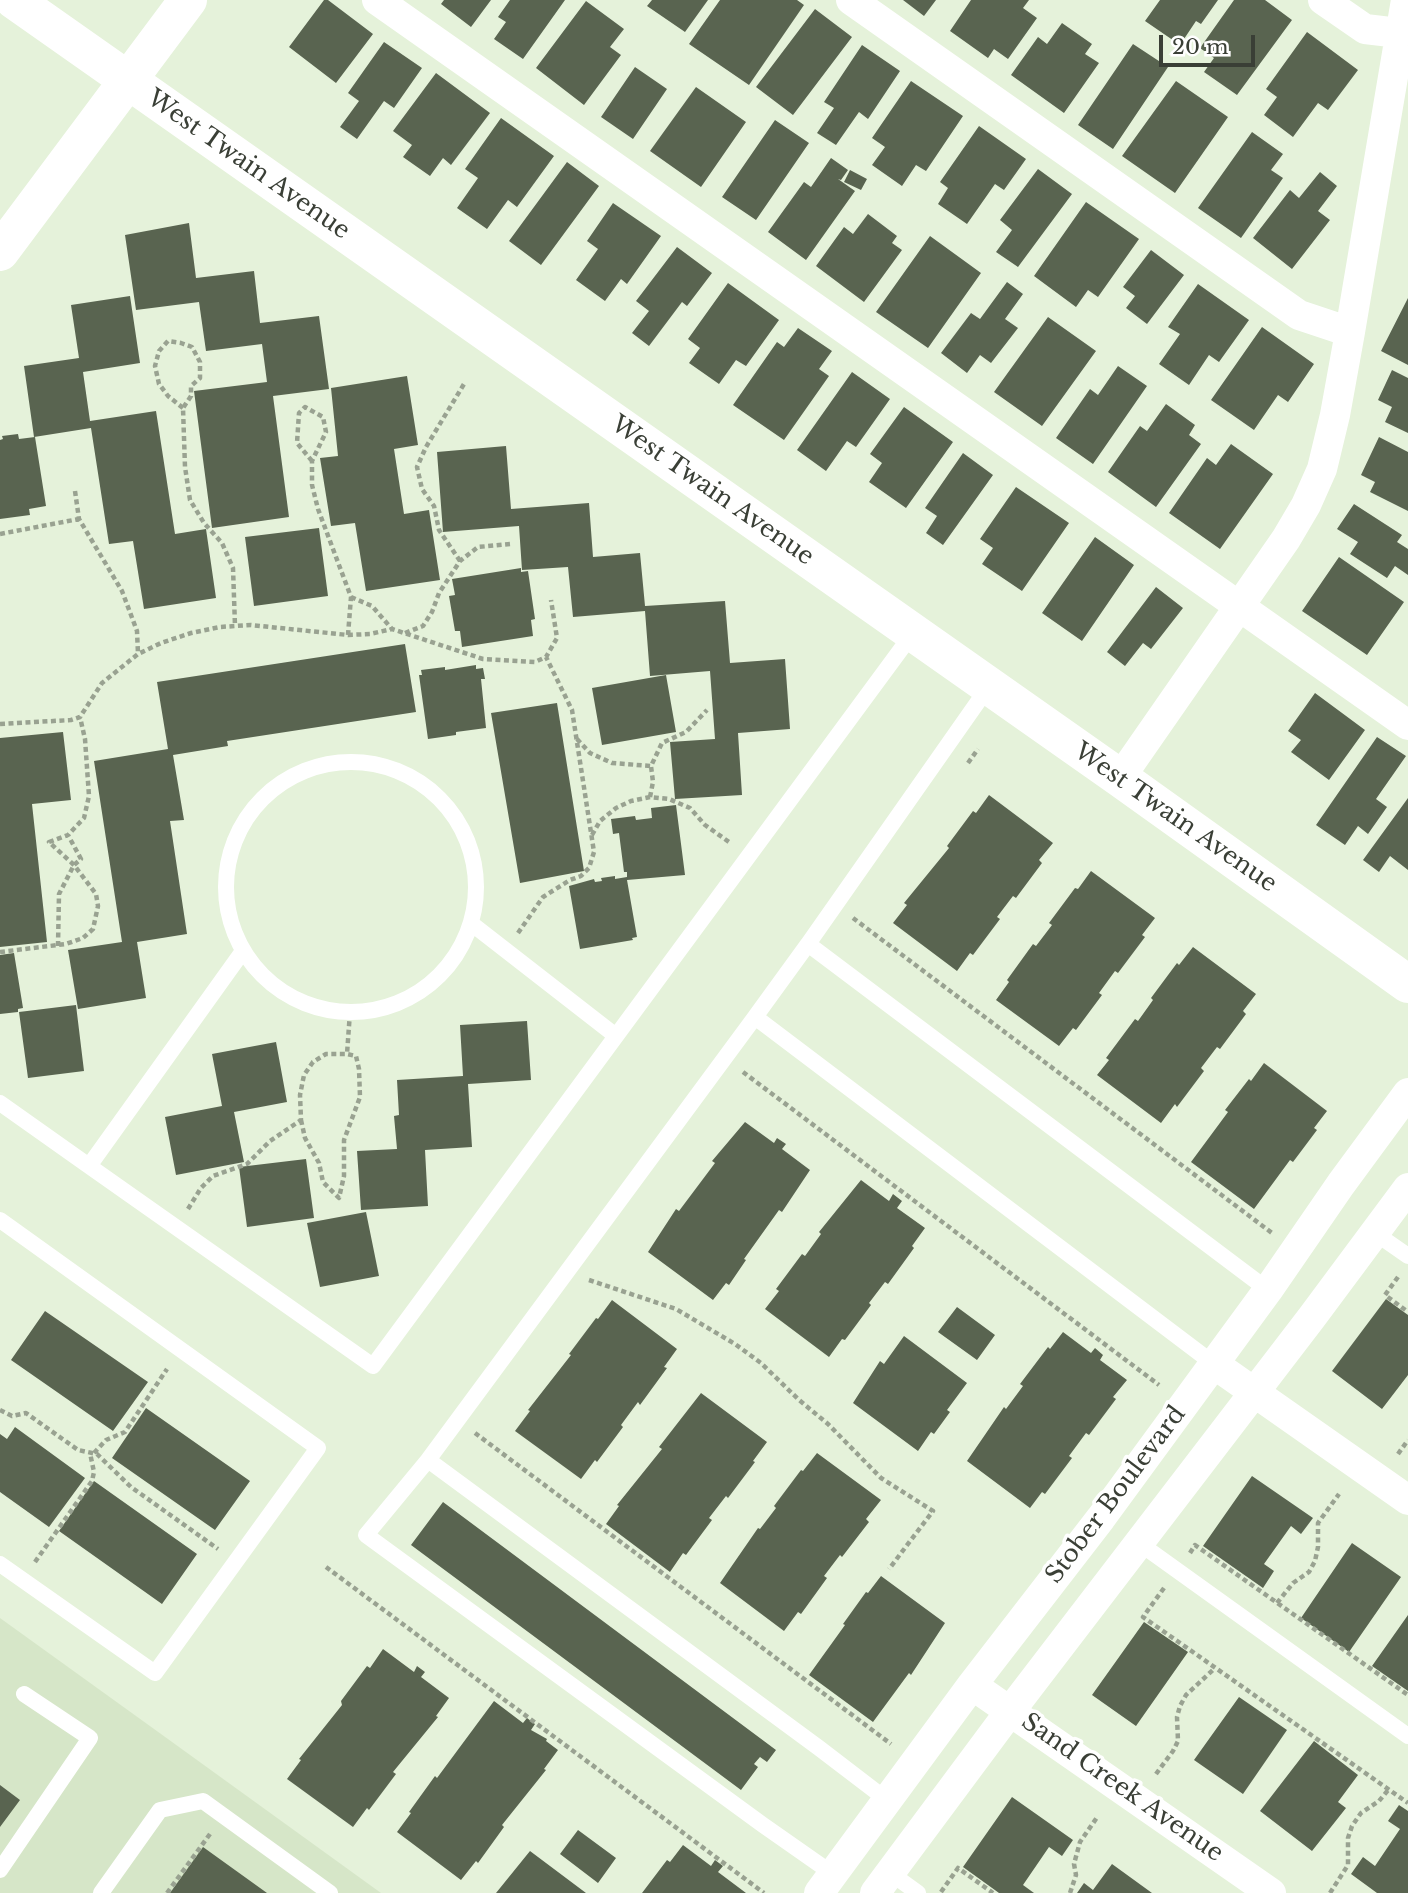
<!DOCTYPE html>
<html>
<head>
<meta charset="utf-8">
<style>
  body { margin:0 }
  #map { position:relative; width:1408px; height:1893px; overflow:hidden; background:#e5f2da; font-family:"Libre Baskerville",serif }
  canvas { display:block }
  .scale { position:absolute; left:1159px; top:35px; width:96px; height:32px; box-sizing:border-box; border:4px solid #3a3f36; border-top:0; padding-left:9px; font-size:21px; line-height:24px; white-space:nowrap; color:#3a3f36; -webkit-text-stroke:5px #fff; paint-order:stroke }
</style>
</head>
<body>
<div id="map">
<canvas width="1408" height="1893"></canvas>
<div class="scale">20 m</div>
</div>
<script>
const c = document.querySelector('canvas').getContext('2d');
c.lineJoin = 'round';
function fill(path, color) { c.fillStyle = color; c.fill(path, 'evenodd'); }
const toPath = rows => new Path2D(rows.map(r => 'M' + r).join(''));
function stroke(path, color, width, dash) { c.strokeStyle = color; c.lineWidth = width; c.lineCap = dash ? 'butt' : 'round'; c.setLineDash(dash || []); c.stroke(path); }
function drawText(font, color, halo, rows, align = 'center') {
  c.font = font + ' "Libre Baskerville",serif'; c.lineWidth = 7; c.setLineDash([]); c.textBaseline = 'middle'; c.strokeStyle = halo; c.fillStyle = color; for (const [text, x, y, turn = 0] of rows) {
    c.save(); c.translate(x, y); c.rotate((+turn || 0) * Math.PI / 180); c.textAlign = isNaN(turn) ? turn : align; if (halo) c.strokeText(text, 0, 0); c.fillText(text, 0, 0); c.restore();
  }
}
const built = toPath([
  [0,1618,161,1734,381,1893,0,1893]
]);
const building = toPath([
  [324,0,328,0,373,34,336,83,289,47],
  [444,0,491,0,471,27,441,4],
  [510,0,565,0,523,59,494,39,506,22,498,17],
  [652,0,708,0,685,32,647,6],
  [720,0,797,0,804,5,749,85,689,44],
  [903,0,936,0,924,16],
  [971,0,1029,0,1023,8,1037,18,1008,59,994,49,988,58,950,31],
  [1160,0,1218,0,1201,24,1196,21,1180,45,1145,21],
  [1234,0,1265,0,1292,20,1237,95,1204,72,1214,58,1200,48],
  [586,1,624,29,610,47,621,55,584,105,536,68],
  [815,9,852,37,793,115,756,87],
  [1062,23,1092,44,1085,54,1099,63,1064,113,1011,75,1038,37,1047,44],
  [1307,32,1358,70,1328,110,1318,103,1293,137,1264,115,1277,97,1266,89],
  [384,42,422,68,394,108,384,101,357,139,340,127,359,101,348,93],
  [1133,44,1168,67,1113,149,1078,125],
  [862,45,900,71,868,119,859,112,836,145,817,133,834,108,824,102],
  [635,67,667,89,633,139,601,117],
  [436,73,490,113,451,165,443,158,430,176,403,157,412,145,393,131],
  [911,81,963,116,926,171,916,165,902,186,872,165,885,147,872,138],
  [1176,81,1228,117,1175,193,1122,156],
  [696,87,746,122,701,187,650,151],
  [501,118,554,156,517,207,508,200,487,229,457,208,478,178,465,169],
  [775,120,809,143,756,220,722,197],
  [979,126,1026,159,1004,190,995,184,967,224,938,204,948,188,940,182],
  [1252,132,1283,154,1271,170,1283,178,1241,238,1198,208],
  [831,158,848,170,841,180,838,179,855,191,806,260,768,232,804,182,811,187],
  [567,162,599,186,541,265,509,241],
  [1038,169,1072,194,1018,267,996,252,1012,230,1000,220],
  [850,170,867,179,861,190,844,182],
  [1320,172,1337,186,1318,211,1330,220,1292,269,1253,238,1290,190,1299,198],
  [1086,202,1139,239,1098,297,1088,290,1076,307,1034,276],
  [613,203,661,236,627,284,621,279,605,301,576,280,598,249,587,241],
  [868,214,897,236,892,243,902,250,864,302,816,266,844,227,853,234],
  [189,223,196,278,254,271,260,323,319,316,329,389,273,396,289,517,212,528,194,391,267,382,262,344,206,351,199,302,136,310,125,235],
  [930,236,981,273,928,348,876,312],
  [677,247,712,273,687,306,682,302,649,346,632,333,649,311,636,301],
  [1151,250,1184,275,1147,324,1126,308,1135,296,1123,287],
  [1007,282,1023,294,1005,319,1018,328,991,363,980,355,967,373,941,353,971,313,980,319],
  [728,283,779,320,746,366,736,360,719,384,689,363,700,348,688,339],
  [1198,284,1249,320,1219,362,1209,355,1189,385,1159,364,1180,334,1168,327],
  [130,296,140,363,83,372,90,421,156,411,175,534,206,529,216,598,144,609,133,541,109,544,91,428,34,437,24,366,79,358,71,305],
  [1408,298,1408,365,1381,351],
  [1048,317,1096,351,1042,426,994,392],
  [1262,327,1314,364,1288,402,1278,395,1254,430,1211,400],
  [798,328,832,351,819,369,829,376,784,440,733,405,777,342,784,347],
  [1118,366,1147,386,1093,464,1056,438,1090,389,1098,395],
  [1392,370,1408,378,1408,433,1385,422,1392,407,1378,400],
  [852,372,890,399,856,447,847,441,826,471,797,450],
  [407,376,418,445,394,449,404,514,429,510,440,580,366,591,355,523,331,526,320,458,338,456,331,388],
  [1166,404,1195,425,1189,435,1201,444,1156,507,1108,472,1140,426,1147,431],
  [904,407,953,442,906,508,869,482,882,463,870,454],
  [18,434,19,439,35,437,46,506,29,509,30,515,0,519,0,440,3,439,2,436],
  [1379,437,1408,452,1408,511,1370,492,1375,482,1361,475],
  [1231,444,1273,474,1220,549,1169,513,1207,458,1216,465],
  [506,446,511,509,589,503,593,557,640,553,645,606,725,601,730,663,785,659,790,729,738,733,742,795,675,799,670,742,715,739,710,671,650,676,645,611,573,617,568,567,522,570,519,526,443,532,437,452],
  [963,453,993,475,943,545,926,533,937,516,925,508],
  [1016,487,1069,523,1022,591,982,564,993,548,980,539],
  [1354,504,1402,535,1397,542,1408,549,1408,575,1395,566,1387,578,1350,554,1358,542,1337,529],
  [319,528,328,596,254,606,245,537],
  [1095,537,1134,565,1082,641,1042,613],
  [1339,557,1404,602,1367,655,1302,611],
  [521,568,521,572,528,571,535,619,531,620,533,636,462,647,460,631,455,631,449,596,455,595,452,579],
  [1156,587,1183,608,1151,649,1143,643,1125,666,1107,652],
  [405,644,416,712,227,741,228,746,173,755,184,820,170,821,187,934,137,942,146,998,78,1009,68,950,122,942,94,761,168,749,157,682],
  [476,665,476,669,483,668,485,679,481,679,486,728,456,732,456,735,428,739,419,675,422,675,421,670,445,667,445,670],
  [666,675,676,732,602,745,592,688],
  [1315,693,1365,730,1329,780,1291,752,1301,740,1288,731],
  [557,703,584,871,520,883,491,713],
  [63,732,71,800,32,804,47,942,0,947,0,738],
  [1377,737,1406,756,1376,799,1387,807,1368,834,1358,826,1345,845,1316,825],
  [989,795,1053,843,1039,860,1042,863,1016,898,1013,896,997,917,1000,919,973,955,970,953,957,971,893,923,907,905,904,903,949,848,947,846,973,811,976,813],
  [1408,798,1408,870,1390,856,1379,872,1363,860],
  [676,805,685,875,627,880,637,937,632,938,633,940,580,949,569,886,594,879,595,882,602,881,601,878,615,876,615,879,627,877,627,872,624,872,619,833,613,834,611,819,635,816,636,820,652,818,651,808],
  [1091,871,1155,918,1142,935,1145,937,1118,973,1115,971,1099,993,1102,995,1076,1030,1073,1028,1059,1046,996,1000,1009,982,1007,980,1033,944,1036,946,1052,925,1049,923,1075,888,1078,889],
  [1193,947,1256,994,1243,1011,1246,1014,1220,1049,1217,1047,1201,1068,1204,1071,1177,1107,1175,1104,1161,1123,1097,1075,1109,1060,1106,1058,1135,1019,1138,1021,1153,1000,1151,998,1177,963,1179,965],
  [14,953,23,1008,18,1009,18,1012,0,1014,0,955],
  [76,1005,84,1071,28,1078,19,1012],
  [527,1021,531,1080,468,1084,472,1147,425,1150,428,1206,361,1210,357,1151,397,1149,394,1116,399,1115,397,1080,463,1076,460,1025],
  [276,1042,287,1102,234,1112,244,1162,176,1175,165,1117,222,1106,212,1054],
  [1264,1063,1327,1111,1314,1128,1317,1130,1293,1162,1290,1160,1254,1209,1191,1162,1228,1112,1225,1110,1249,1079,1251,1081],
  [745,1122,774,1143,777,1138,786,1144,782,1149,810,1170,782,1212,779,1210,744,1259,746,1260,729,1285,726,1283,713,1300,648,1252,676,1209,679,1211,715,1163,712,1161],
  [306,1159,314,1218,247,1227,239,1167],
  [861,1180,889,1201,893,1194,902,1201,897,1208,925,1228,912,1246,914,1248,888,1284,885,1282,869,1303,871,1305,845,1340,842,1339,829,1357,765,1309,779,1291,776,1289,802,1254,805,1256,821,1234,819,1232],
  [366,1212,379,1276,320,1287,307,1223],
  [1386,1299,1408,1315,1408,1375,1382,1409,1332,1371],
  [612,1300,677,1349,664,1367,667,1368,640,1405,638,1402,621,1425,623,1427,597,1462,595,1460,581,1479,515,1431,530,1411,528,1410,571,1355,569,1354,596,1318,598,1319],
  [957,1307,995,1335,977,1360,938,1332],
  [45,1311,148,1382,113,1431,11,1360],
  [1063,1332,1091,1353,1095,1348,1103,1355,1100,1360,1127,1380,1113,1397,1116,1399,1089,1435,1086,1433,1069,1456,1072,1458,1045,1494,1042,1492,1030,1508,967,1461,1004,1407,1006,1409,1023,1386,1020,1384,1048,1347,1050,1349],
  [904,1336,967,1383,947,1410,950,1412,934,1434,931,1432,918,1451,853,1403,880,1361,884,1364],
  [701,1393,767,1442,753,1461,755,1462,728,1498,726,1496,709,1518,712,1520,686,1555,683,1553,670,1572,606,1524,619,1506,617,1505,662,1449,659,1447],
  [146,1408,250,1481,215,1530,112,1458],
  [15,1427,85,1478,49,1527,0,1492,0,1434,7,1439],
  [817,1453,881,1500,866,1519,869,1522,842,1557,840,1555,824,1576,827,1578,801,1614,798,1612,784,1631,720,1583,758,1528,760,1529,776,1508,774,1506,801,1470,803,1471],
  [1252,1476,1313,1518,1301,1534,1291,1526,1264,1564,1274,1571,1263,1588,1203,1546],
  [94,1481,197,1554,162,1604,59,1531],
  [443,1502,776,1750,767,1762,760,1757,754,1764,758,1767,741,1790,411,1545],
  [1352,1543,1401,1577,1349,1652,1301,1618],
  [881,1576,945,1623,911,1675,909,1673,873,1722,809,1675,845,1625,843,1624,866,1592,868,1593],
  [1408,1615,1408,1691,1372,1666],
  [1144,1622,1188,1652,1136,1726,1092,1695],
  [383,1649,414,1672,417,1666,425,1672,421,1677,449,1698,436,1716,438,1717,393,1772,396,1774,369,1810,367,1808,353,1827,287,1779,301,1760,299,1759,342,1705,341,1701,367,1666,370,1668],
  [1239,1697,1287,1730,1243,1794,1194,1760],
  [494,1701,523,1723,527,1718,535,1724,531,1730,547,1739,546,1741,558,1750,544,1769,546,1770,502,1825,504,1827,478,1863,476,1861,461,1880,397,1832,411,1813,409,1812,435,1776,437,1778],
  [1314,1741,1358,1775,1338,1802,1346,1808,1312,1851,1260,1811],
  [0,1785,20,1800,0,1827],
  [1012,1797,1073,1840,1062,1856,1049,1847,1023,1885,1034,1893,999,1893,963,1867],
  [1399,1805,1408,1811,1408,1893,1377,1893,1351,1874,1363,1857,1375,1866,1400,1829,1388,1821],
  [578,1830,616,1858,598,1883,560,1854],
  [683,1845,711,1866,715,1860,723,1866,718,1872,746,1893,642,1893,667,1860,670,1862],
  [203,1847,267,1893,170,1893],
  [530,1851,586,1893,496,1893],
  [1112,1864,1152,1893,1077,1893,1084,1883,1093,1890]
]);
const path = toPath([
  [183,408,168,396,159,384,155,366,159,351,168,341,181,343,192,347,200,362,200,378,191,386,191,396,183,408,185,467,190,500,204,523,222,543,233,568,235,626],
  [312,461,297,443,299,413,305,407,323,417,326,432,312,461,312,485,318,509,351,597,348,635],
  [75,491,79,519,122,591,137,631,138,654],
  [0,534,79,519],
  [460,561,439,530,434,506,422,489,417,467,426,447,464,384],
  [351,597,372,606,392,629],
  [405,633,423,626,432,612,439,593,460,561,478,547,510,544],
  [0,724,71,720,80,717,102,683,138,654,161,643,191,633,220,627,251,625,348,635,370,634,392,629,483,659,535,662,546,657,557,638,551,600],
  [577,739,590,753,612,763,651,766,662,743,686,732,707,710],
  [968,763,978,749],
  [650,797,653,782,651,766],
  [592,835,600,821,616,808,631,801,650,797,669,799,690,808,705,825,729,842],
  [853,918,1272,1233],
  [518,933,543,897,570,880,581,876,589,868,594,852,572,710,546,657],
  [58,946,59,894,74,865,81,859,68,835],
  [0,952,66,944,83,938,93,929,98,906,96,894,74,865,49,842,68,835,84,818,89,796,85,739,80,717],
  [743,1072,1159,1385],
  [301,1120,305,1138,319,1163,323,1182,339,1198,344,1176,344,1140,360,1097,359,1069,356,1056,347,1054,350,1012],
  [188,1209,201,1188,213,1176,247,1164,270,1141,301,1120,300,1095,304,1075,313,1062,326,1054,347,1054],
  [1398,1277,1385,1295,1408,1312],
  [589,1280,676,1309,735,1344,761,1363,799,1400,828,1424,881,1478,933,1511,889,1569],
  [0,1410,12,1416,26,1413,78,1450,97,1454,131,1487,218,1549],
  [475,1433,891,1744],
  [94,1453,106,1440,125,1432,167,1369],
  [1398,1454,1408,1440],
  [1190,1553,1195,1545,1408,1695],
  [35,1562,92,1481,94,1472,90,1453],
  [326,1567,764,1893],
  [1164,1588,1143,1617,1408,1803],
  [1277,1603,1293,1583,1309,1572,1315,1561,1318,1547,1318,1523,1339,1494],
  [1156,1774,1173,1751,1178,1741,1177,1717,1180,1706,1186,1695,1215,1668],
  [941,1892,958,1868,993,1893],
  [167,1893,210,1834],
  [1070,1893,1076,1875,1074,1864,1080,1842,1098,1816],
  [1330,1893,1348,1865,1348,1838,1352,1826,1361,1813,1379,1801,1389,1789]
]);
const lane = toPath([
  '226 887a125 125 0 1 1 250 0a125 125 0 1 1-250 0Z',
  [472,924,616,1036],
  [808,944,989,686],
  [755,1017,808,944,1268,1290],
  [0,1103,89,1166,243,951],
  [89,1166,373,1366,913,633],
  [0,1220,318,1448,155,1673,0,1564],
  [1375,1233,1408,1256],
  [428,1460,755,1017,1214,1364],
  [1139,1543,1408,1736],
  [0,1870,90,1738,24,1694],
  [889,1872,918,1893],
  [833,1874,763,1825,366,1535,428,1460,819,1748,887,1800],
  [101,1893,160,1810,203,1801,330,1893]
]);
const street = toPath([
  [377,0,1408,725],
  [851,0,1299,315,1350,332],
  [1323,0,1365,29,1399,33],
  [1120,778,1286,539,1306,505,1322,469,1335,415,1350,332,1406,0],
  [1214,1364,1408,1500],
  [972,1685,1271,1893],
  [819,1893,972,1685,1101,1518,1268,1290,1341,1184,1408,1093],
  [875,1893,1011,1710,1312,1317,1408,1188]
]);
const secondary = toPath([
  [14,0,1120,778,1408,984],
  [0,252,188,0]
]);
const streetNames = [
  ["West Twain Avenue",248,165,35],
  ["West Twain Avenue",712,491,35],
  ["West Twain Avenue",1175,818,35],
  ["Stober Boulevard",1116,1495,-53],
  ["Sand Creek Avenue",1122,1788,35]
];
fill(built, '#d6e6c8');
fill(building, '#596450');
stroke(path, '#99a291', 4.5, [5, 3.5]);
stroke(lane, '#fff', 16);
stroke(street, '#fff', 30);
stroke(secondary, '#fff', 38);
drawText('24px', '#3a3f36', '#fff', streetNames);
</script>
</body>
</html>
